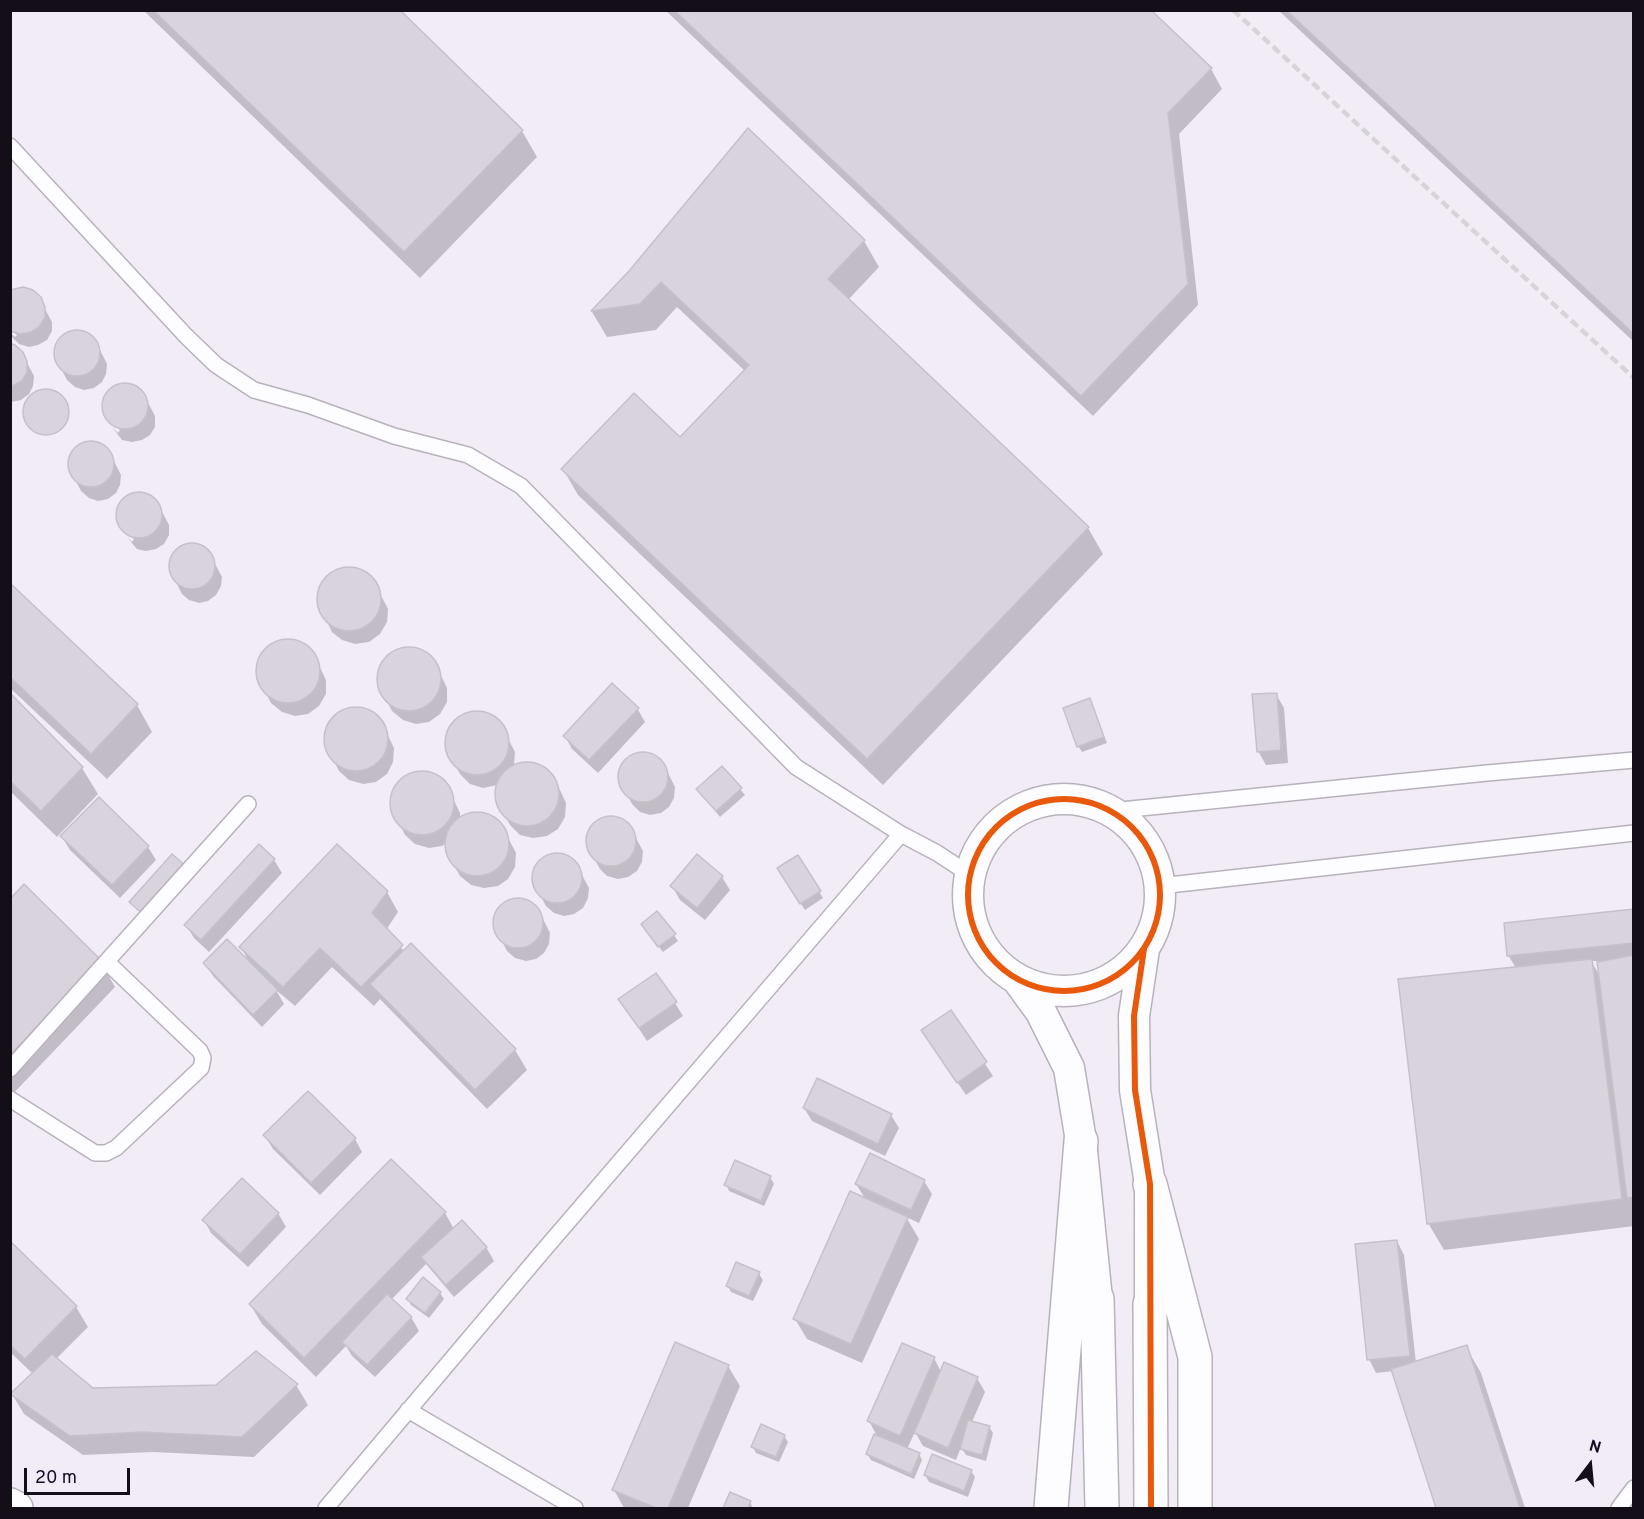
<!DOCTYPE html>
<html>
<head>
<meta charset="utf-8">
<style>
  body { margin:0 }
  #map { position:relative; width:1644px; height:1519px; overflow:hidden; background:#f2ecf7; font-family:Overpass,sans-serif }
  canvas { display:block }
  .frame { position:absolute; inset:0; border:12px solid #130e17; pointer-events:none }
  .north { position:absolute; left:1560px; top:1435px; width:60px; height:60px; -webkit-text-stroke:4px #f1e8fc; paint-order:stroke; rotate:16deg; font-size:16px; font-weight:700; line-height:24px; text-align:center; color:#130e17 }
  .north::after { content:''; display:block; margin:auto; width:21px; height:27px; background:#130e17; clip-path:polygon(50% 0,100% 100%,50% 72%,0 100%) }
  .scale { position:absolute; left:24px; top:1468px; width:106px; height:27px; box-sizing:border-box; border:3px solid #130e17; border-top:0; padding-left:8px; font-size:18px; line-height:21px; white-space:nowrap; color:#130e17; -webkit-text-stroke:4px #f1e8fc; paint-order:stroke }
</style>
</head>
<body>
<div id="map">
<canvas width="1644" height="1519"></canvas>
<div class="frame"></div>
<div class="north">N</div>
<div class="scale">20 m</div>
</div>
<script>
const c = document.querySelector('canvas').getContext('2d');
c.lineJoin = 'round';
function fill(path, color) { c.fillStyle = color; c.fill(path, 'evenodd'); }
const toPath = rows => new Path2D(rows.map(r => 'M' + r).join(''));
function stroke(path, color, width, dash) { c.strokeStyle = color; c.lineWidth = width; c.lineCap = dash ? 'butt' : 'round'; c.setLineDash(dash || []); c.stroke(path); }
const shadow = toPath([
  [143,10,397,10,522,131,537,157,420,278],
  [665,10,1148,10,1211,69,1222,89,1179,134,1198,305,1093,416],
  [1278,10,1634,10,1634,342],
  [748,131,864,241,879,267,848,300,1088,528,1103,554,883,785,578,495,563,469,680,439,745,371,677,307,656,330,607,337,592,312,631,272],
  [39,298,52,322,52,331,47,340,38,345,29,347,19,344,12,337,10,333,15,337,17,335,10,329],
  [78,331,88,334,95,340,107,364,106,374,102,382,94,388,84,390,75,387,67,380,55,357,56,347,61,338,69,332],
  [10,345,22,353,34,376,33,386,29,394,21,400,11,402],
  [126,384,135,387,143,393,155,416,155,427,150,435,142,440,132,442,122,440,112,427,118,433,120,430,109,421,103,409,104,400,108,391,116,385],
  [92,443,101,445,109,451,121,475,120,485,116,493,108,499,98,501,89,498,81,491,69,468,69,458,74,449,82,444],
  [140,493,150,496,157,502,169,525,169,535,164,544,156,549,146,551,137,549,126,536,132,542,134,539,123,530,118,518,118,508,123,500,131,494],
  [193,545,202,547,210,554,222,577,221,586,216,595,208,601,199,603,189,600,182,594,170,570,171,560,175,552,183,546],
  [350,569,363,573,374,582,388,609,387,622,380,634,369,642,355,644,342,640,332,632,319,605,319,591,326,579,337,571],
  [10,585,137,705,152,732,107,779,10,688],
  [290,641,302,644,313,653,326,680,326,694,319,706,308,714,295,716,282,712,271,703,257,676,258,663,265,650,276,643],
  [411,649,423,652,434,661,447,688,447,702,440,714,429,722,416,724,403,720,392,711,378,684,379,670,386,658,397,650],
  [1276,694,1284,708,1288,763,1266,765,1258,751],
  [10,696,82,768,98,794,57,837,10,791],
  [1090,700,1107,743,1082,752,1078,746],
  [637,708,645,722,598,773,572,749,565,736],
  [357,709,371,713,381,722,394,748,393,762,387,774,376,782,363,784,349,780,339,771,326,745,326,731,333,719,344,711],
  [478,712,491,716,501,725,515,752,514,766,528,763,541,767,552,776,560,790,566,803,565,817,558,829,547,836,533,838,520,835,510,825,502,811,497,799,497,785,483,788,470,784,460,774,452,760,446,747,447,734,453,722,465,714],
  [644,753,654,756,663,763,675,787,674,798,669,807,661,813,650,815,640,812,632,804,620,781,620,770,625,761,634,755],
  [722,768,745,795,720,817,698,789],
  [423,772,437,776,447,786,460,813,460,819,465,815,479,813,492,817,502,826,516,853,515,867,508,879,498,886,484,888,471,885,460,876,452,862,447,849,447,842,442,846,429,848,415,844,405,835,392,808,393,794,399,783,410,775],
  [612,817,622,820,630,827,643,851,642,862,637,871,628,877,618,879,607,876,600,869,587,845,588,834,593,825,602,819],
  [62,837,148,847,156,860,120,898,70,850],
  [259,846,274,860,282,873,209,952,194,938,186,925],
  [558,854,568,857,576,864,589,888,588,898,583,908,574,914,564,916,554,913,546,906,533,882,534,871,539,862,548,856],
  [798,857,823,898,805,910,782,875],
  [722,877,730,890,705,920,680,900,672,886],
  [387,892,398,912,386,930,404,951,411,945,515,1050,527,1070,487,1109,380,999,374,1006,332,967,295,1006,276,990,284,1004,262,1027,213,976,205,963,249,962,241,947],
  [519,899,530,902,538,909,550,933,549,944,544,953,536,959,526,961,515,958,507,951,495,927,496,916,500,907,509,901],
  [10,901,100,960,115,987,10,1097],
  [646,930,674,935,678,941,663,952],
  [1634,938,1634,1226,1444,1250,1428,1223,1516,968,1508,955],
  [1591,961,1599,961,1601,978],
  [620,1000,675,1003,683,1016,647,1041],
  [951,1012,993,1076,966,1095,931,1044],
  [804,1108,891,1115,899,1128,885,1156,812,1121],
  [265,1136,355,1139,362,1152,320,1195,273,1149],
  [391,1161,445,1213,454,1229,486,1247,494,1261,454,1297,426,1264,391,1300,411,1317,419,1331,375,1377,352,1356,346,1346,316,1377,262,1324,250,1304],
  [770,1177,774,1184,764,1206,729,1191,726,1184],
  [924,1181,932,1194,919,1223,906,1217,919,1239,862,1363,807,1339,795,1319,866,1200,856,1184],
  [278,1213,286,1227,248,1267,211,1233,204,1220],
  [1397,1241,1404,1255,1416,1363,1466,1347,1481,1373,1525,1508,1438,1508,1394,1371,1376,1373,1369,1359],
  [10,1243,76,1307,88,1327,56,1359,92,1390,296,1385,308,1405,254,1457,154,1452,83,1455,24,1414,12,1394,33,1374,10,1352],
  [759,1274,763,1280,753,1301,731,1292,728,1286],
  [440,1293,444,1299,429,1318,411,1305,408,1299],
  [934,1358,941,1372,977,1378,985,1392,972,1422,989,1427,993,1433,986,1461,966,1455,961,1447,956,1460,923,1446,915,1432,907,1449,919,1454,922,1460,914,1479,871,1460,867,1454,876,1434,869,1421],
  [728,1366,740,1386,688,1508,624,1508,614,1490],
  [784,1436,788,1442,779,1462,756,1453,753,1447],
  [971,1471,975,1477,968,1497,929,1482,925,1475],
  [730,1494,750,1502,753,1508,725,1508]
]);
const building = toPath([
  [153,10,400,10,523,130,404,252,153,10],
  [674,10,1151,10,1212,68,1168,113,1188,284,1081,396,674,10],
  [1286,10,1634,10,1634,334,1286,10],
  [748,128,865,240,828,279,1089,527,867,759,561,469,634,393,680,437,749,365,661,282,640,304,591,311,629,271,748,128],
  [23,287,33,290,41,297,45,307,45,317,39,327,31,332,20,334,10,331,10,290,23,287],
  '54 353a23 23 0 1 1 46 0a23 23 0 1 1-46 0Z',
  [10,343,15,345,23,352,27,361,27,372,22,381,10,387,10,343],
  '102 406a23 23 0 1 1 46 0a23 23 0 1 1-46 0Z',
  '23 412a23 23 0 1 1 46 0a23 23 0 1 1-46 0Z',
  '68 464a23 23 0 1 1 46 0a23 23 0 1 1-46 0Z',
  '116 515a23 23 0 1 1 46 0a23 23 0 1 1-46 0Z',
  '169 566a23 23 0 1 1 46 0a23 23 0 1 1-46 0Z',
  '317 599a32 32 0 1 1 64 0a32 32 0 1 1-64 0Z',
  [10,583,138,704,91,754,10,677,10,583],
  '256 671a32 32 0 1 1 64 0a32 32 0 1 1-64 0Z',
  '377 679a32 32 0 1 1 64 0a32 32 0 1 1-64 0Z',
  [612,683,639,708,589,760,563,736,612,683],
  [10,693,83,767,41,811,10,781,10,693],
  [1277,693,1281,750,1257,752,1252,694,1277,693],
  [1090,698,1104,737,1077,747,1063,708,1090,698],
  '324 739a32 32 0 1 1 64 0a32 32 0 1 1-64 0Z',
  '445 743a32 32 0 1 1 64 0a32 32 0 1 1-64 0Z',
  '618 777a25 25 0 1 1 50 0a25 25 0 1 1-50 0Z',
  '495 794a32 32 0 1 1 64 0a32 32 0 1 1-64 0Z',
  [722,766,742,788,716,811,696,789,722,766],
  '390 803a32 32 0 1 1 64 0a32 32 0 1 1-64 0Z',
  [99,797,149,846,112,885,60,836,99,797],
  '445 844a32 32 0 1 1 64 0a32 32 0 1 1-64 0Z',
  '586 841a25 25 0 1 1 50 0a25 25 0 1 1-50 0Z',
  [259,844,275,859,201,940,184,925,259,844],
  [337,844,388,891,372,913,403,945,361,987,320,948,283,987,239,947,337,844],
  '532 878a25 25 0 1 1 50 0a25 25 0 1 1-50 0Z',
  [172,854,187,867,145,916,129,902,172,854],
  [697,854,723,876,697,908,670,886,697,854],
  [798,855,821,891,800,904,777,868,798,855],
  [24,884,101,960,10,1055,10,899,24,884],
  '493 923a25 25 0 1 1 50 0a25 25 0 1 1-50 0Z',
  [1634,909,1634,943,1507,956,1504,923,1634,909],
  [657,911,676,934,658,947,641,924,657,911],
  [227,939,278,990,253,1015,203,963,227,939],
  [411,943,516,1049,475,1090,370,984,411,943],
  [1634,955,1634,1197,1627,1198,1597,962,1634,955],
  [1592,959,1622,1199,1427,1224,1398,979,1592,959],
  [656,973,677,1002,639,1028,618,999,656,973],
  [951,1010,987,1062,957,1083,921,1030,951,1010],
  [817,1078,892,1114,878,1144,803,1108,817,1078],
  [308,1091,356,1138,311,1183,263,1135,308,1091],
  [870,1153,925,1180,911,1210,855,1184,870,1153],
  [391,1159,446,1212,304,1358,249,1304,391,1159],
  [735,1160,771,1176,761,1201,724,1185,735,1160],
  [242,1178,279,1213,240,1254,202,1220,242,1178],
  [850,1191,908,1217,851,1344,793,1319,850,1191],
  [462,1220,487,1247,446,1285,421,1257,462,1220],
  [1397,1240,1410,1356,1367,1360,1355,1244,1397,1240],
  [10,1241,77,1306,25,1359,10,1345,10,1241],
  [736,1262,760,1272,749,1296,726,1286,736,1262],
  [423,1277,441,1292,425,1313,406,1299,423,1277],
  [387,1294,412,1317,367,1365,342,1342,387,1294],
  [675,1342,729,1365,668,1508,656,1508,612,1490,675,1342],
  [902,1343,935,1357,900,1436,867,1421,902,1343],
  [1467,1345,1520,1508,1436,1508,1391,1369,1467,1345],
  [256,1351,298,1384,242,1437,142,1432,70,1436,10,1394,52,1354,93,1388,216,1385,256,1351],
  [944,1362,978,1377,948,1448,914,1433,944,1362],
  [968,1420,990,1426,982,1455,960,1449,968,1420],
  [761,1424,785,1435,776,1457,751,1447,761,1424],
  [874,1434,920,1453,911,1474,866,1454,874,1434],
  [932,1454,972,1470,964,1491,924,1475,932,1454],
  [730,1492,751,1501,748,1508,723,1508,730,1492]
]);
const lane = toPath([
  [10,146,186,336,216,365,254,390,308,405,394,436,468,455,521,486,796,767,901,834,937,853,969,874],
  [1111,811,1487,773,1634,760],
  [1160,886,1634,833],
  [10,1069,248,804],
  [10,1099,95,1153,106,1153,116,1148,201,1068,203,1058,200,1051,107,962],
  [408,1410,575,1508],
  [326,1508,543,1251,901,834],
  [1619,1508,1634,1488]
]);
const street = toPath([
  '968 895a96 96 0 1 1 192 0a96 96 0 1 1-192 0Z',
  [1144,949,1134,1016,1135,1090,1150,1184,1150,1304],
  [1017,979,1041,1012,1069,1068,1081,1141,1097,1299]
]);
const secondary = toPath([
  [1150,1184,1195,1357,1195,1508],
  [1097,1299,1102,1508],
  [1150,1304,1151,1508],
  [1051,1508,1081,1141]
]);
const primary = toPath([
  [10,1505,16,1508]
]);
const rail = toPath([
  [1233,10,1634,378]
]);
const cycleway = toPath([
  '968 895a96 96 0 1 1 192 0a96 96 0 1 1-192 0Z',
  [1144,949,1134,1016,1135,1090,1150,1184,1151,1508]
]);
fill(shadow, '#0003');
fill(building, '#d8d3dd');
stroke(building, '#c5c1ca', 1.5);
stroke(lane, '#b7b2bc', 18);
stroke(street, '#b7b2bc', 33);
stroke(secondary, '#b7b2bc', 36);
stroke(primary, '#b7b2bc', 36);
stroke(lane, '#fdfcfe', 15);
stroke(street, '#fdfcfe', 30);
stroke(secondary, '#fdfcfe', 33);
stroke(primary, '#fdfcfe', 33);
stroke(rail, '#d6d4d8', 4.5, [9, 4.5]);
stroke(cycleway, '#e8590c', 6);
</script>
</body>
</html>
